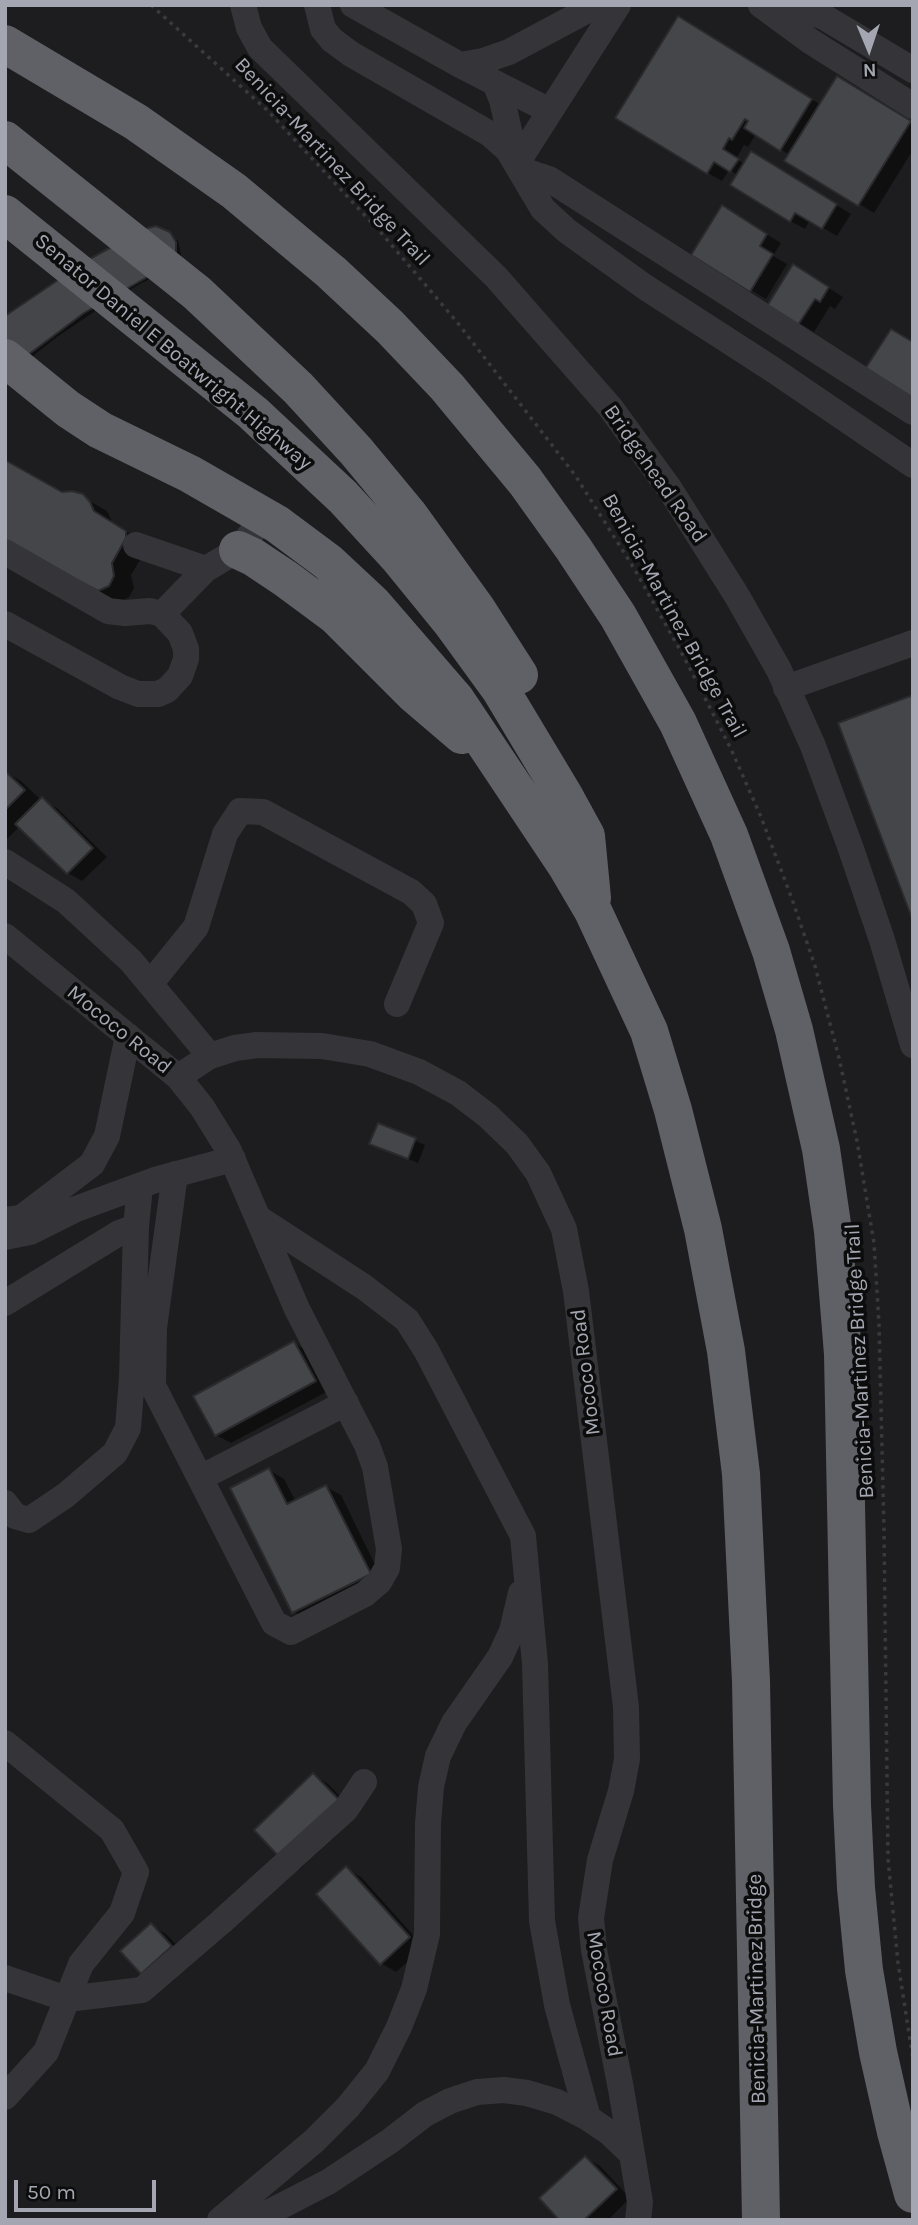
<!DOCTYPE html>
<html>
<head>
<meta charset="utf-8">
<style>
  body { margin:0 }
  #map { position:relative; width:918px; height:2225px; overflow:hidden; background:#111112; font-family:Karla,sans-serif }
  canvas { display:block }
  .frame { position:absolute; inset:0; border:7px solid #a4a7b1; pointer-events:none }
  .north { position:absolute; left:834px; top:14px; width:70px; height:70px; -webkit-text-stroke:5px #0c0c0d; paint-order:stroke; rotate:178deg; font-size:19px; font-weight:700; line-height:28px; text-align:center; color:#a4a7b1 }
  .north::after { content:''; display:block; margin:auto; width:24px; height:32px; background:#a4a7b1; clip-path:polygon(50% 0,100% 100%,50% 72%,0 100%) }
  .scale { position:absolute; left:14px; top:2180px; width:142px; height:32px; box-sizing:border-box; border:4px solid #a4a7b1; border-top:0; padding-left:9px; font-size:21px; line-height:24px; white-space:nowrap; color:#a4a7b1; -webkit-text-stroke:5px #0c0c0d; paint-order:stroke }
</style>
</head>
<body>
<div id="map">
<canvas width="918" height="2225"></canvas>
<div class="frame"></div>
<div class="north">N</div>
<div class="scale">50 m</div>
</div>
<script>
const c = document.querySelector('canvas').getContext('2d');
c.lineJoin = 'round';
function fill(path, color) { c.fillStyle = color; c.fill(path, 'evenodd'); }
const toPath = rows => new Path2D(rows.map(r => 'M' + r).join(''));
function stroke(path, color, width, dash) { c.strokeStyle = color; c.lineWidth = width; c.lineCap = dash ? 'butt' : 'round'; c.setLineDash(dash || []); c.stroke(path); }
function drawText(font, color, halo, rows, align = 'center') {
  c.font = font + ' Karla,sans-serif'; c.lineWidth = 7; c.setLineDash([]); c.textBaseline = 'middle'; c.strokeStyle = halo; c.fillStyle = color; for (const [text, x, y, turn = 0] of rows) {
    c.save(); c.translate(x, y); c.rotate((+turn || 0) * Math.PI / 180); c.textAlign = isNaN(turn) ? turn : align; if (halo) c.strokeText(text, 0, 0); c.fillText(text, 0, 0); c.restore();
  }
}
const built = toPath([
  [5,5,913,5,913,2220,5,2220]
]);
const shadow = toPath([
  [694,27,821,105,852,87,913,124,913,150,874,213,787,160,790,155,756,134,748,147,744,145,736,159,745,164,766,162,851,214,837,236,810,220,805,229,790,221,738,175,729,170,722,181,708,173],
  [737,216,781,243,773,256,787,264,766,299,693,255],
  [166,232,178,241,181,255,173,266,113,299,57,337,11,373,5,319],
  [808,275,843,297,835,309,830,306,814,332,770,305],
  [61,494,77,494,107,511,113,524,143,541,146,550,131,575,134,588,129,597,122,601,111,601,5,540],
  [5,772,21,781,41,800,57,808,107,857,82,881,68,873,20,826,5,841],
  [379,1125,425,1145,418,1163,381,1148],
  [294,1343,309,1352,330,1390,231,1443,216,1435],
  [269,1470,284,1479,296,1502,326,1487,341,1495,384,1583,309,1620,294,1612],
  [314,1775,328,1784,358,1815,300,1869,285,1861],
  [346,1869,361,1877,424,1947,396,1972,381,1963],
  [151,1925,166,1934,186,1955,142,1973],
  [586,2158,600,2166,630,2198,608,2220,561,2220]
]);
const building = toPath([
  [678,16,812,99,780,151,744,128,748,121,745,119,732,140,729,138,723,149,739,159,730,172,714,162,707,174,615,118,678,16],
  [837,76,911,121,858,206,784,161,837,76],
  [751,151,837,204,822,229,795,213,790,222,730,185,751,151],
  [722,205,767,234,760,246,773,254,750,292,691,255,722,205],
  [156,226,170,232,176,242,176,256,165,267,84,313,5,372,5,316,86,261,144,229,156,226],
  [793,264,829,287,820,302,815,299,798,325,767,306,793,264],
  [891,329,913,342,913,398,865,369,891,329],
  [5,460,62,492,72,491,83,494,90,502,94,511,126,531,126,538,112,563,114,576,109,586,98,591,5,542,5,460],
  [913,695,913,921,838,723,913,695],
  [5,771,25,790,5,810,5,771],
  [42,797,93,848,67,874,15,824,42,797],
  [378,1123,416,1138,408,1159,369,1144,378,1123],
  [294,1341,316,1381,215,1436,193,1396,294,1341],
  [269,1468,287,1504,326,1485,371,1574,292,1613,230,1488,269,1468],
  [313,1773,344,1805,284,1862,254,1830,313,1773],
  [346,1866,410,1937,380,1965,316,1894,346,1866],
  [151,1923,172,1946,141,1974,120,1951,151,1923],
  [585,2156,617,2189,584,2220,559,2220,539,2198,585,2156]
]);
const path = toPath([
  [151,5,268,111,383,235,457,322,575,475,635,570,685,659,731,749,761,817,792,899,815,966,839,1058,857,1141,874,1243,879,1324,884,1530,888,1859,898,1963,913,2059]
]);
const minor = toPath([
  [243,5,249,28,260,48,496,277,610,407,669,488,737,596,779,670,813,746,850,846,882,940,913,1045],
  [317,5,323,29,332,40,351,54,490,134,508,150,543,209,567,231,645,287,772,369,913,465],
  [353,5,460,65,550,111],
  [761,5,810,41,913,106],
  [792,5,824,17,913,70],
  [460,65,483,61,509,52,597,5],
  [495,83,502,100,516,161],
  [517,163,618,5],
  [522,170,549,179,913,412],
  [136,545,206,569],
  [5,552,108,611,125,613,150,611,162,614,180,633,186,649,186,659,180,676,167,690,158,694,138,694,120,687,5,624],
  [162,614,206,569,238,550,265,516],
  [786,688,913,643],
  [5,862,66,901,131,961,210,1056],
  [5,936,178,1077,210,1056,235,1048,257,1045,322,1046,370,1054,419,1072,458,1093,488,1116,517,1144,538,1173,564,1229,576,1291,626,1707,627,1759,621,1791,600,1860,591,1918,594,1950,621,2089,640,2202,638,2220],
  [150,984,196,927,225,834,240,811,263,812,411,892,424,904,431,923,397,1004],
  [175,1174,154,1328,153,1386,274,1623,291,1632,365,1594,379,1582,387,1568,389,1549,375,1467,367,1445,297,1309,228,1149,202,1107,178,1077],
  [258,1218,364,1287,407,1320,426,1350,523,1536,535,1664,542,1921,557,2005,588,2118],
  [5,1220,21,1218,92,1164,107,1136,128,1036],
  [5,1237,30,1232,76,1209,158,1179,233,1159],
  [5,1303,119,1233,136,1227],
  [200,1478,346,1403],
  [5,1503,15,1516,29,1520,66,1495,115,1453,128,1428,132,1378,136,1227,140,1186],
  [5,1743,112,1830,136,1872,122,1913,81,1964,46,2052,5,2097],
  [5,1978,67,1999,142,1990,221,1922,346,1809,364,1782],
  [220,2220,314,2141,348,2107,377,2071,399,2027,414,1989,427,1934,428,1823,431,1787,438,1756,454,1723,500,1657,512,1631,521,1593],
  [254,2220,328,2182,390,2141,425,2114,450,2101,477,2092,504,2090,527,2093,557,2102,588,2118,610,2133,632,2154]
]);
const highway = toPath([
  [5,44,136,122,234,191,331,272,390,327,447,387,525,481,573,548,618,616,678,723,729,835,771,951,794,1030,821,1149,833,1231,843,1354,852,1805,856,1888,864,1970,878,2052,896,2132,913,2194],
  [5,140,197,293,298,388,356,451,409,515,476,608,519,675],
  [5,214,253,413,343,497,399,558,452,623,500,689,563,794,586,836,592,898],
  [5,358,68,409,100,430,190,474,277,524,328,562,373,604,456,700,566,865,593,911,649,1031,673,1110,703,1229,726,1351,741,1474,751,1681,761,2220],
  [238,550,253,557,286,579,336,616,414,694,462,735]
]);
const streetNames = [
  ["Benicia-Martinez Bridge Trail",332,162,47],
  ["Senator Daniel E Boatwright Highway",173,352,40],
  ["Bridgehead Road",655,474,55],
  ["Benicia-Martinez Bridge Trail",674,616,61],
  ["Mococo Road",119,1030,39],
  ["Benicia-Martinez Bridge Trail",860,1361,-93],
  ["Mococo Road",586,1372,-97],
  ["Benicia-Martinez Bridge",757,1989,-91],
  ["Mococo Road",604,1994,80]
];
fill(built, '#1d1d1f');
fill(shadow, '#0007');
fill(building, '#45464a');
stroke(building, '#2b2b2e', 2);
stroke(path, '#393a3e', 3.5, [3.5, 5]);
stroke(minor, '#353539', 26);
stroke(highway, '#5f6167', 38);
drawText('21px', '#a4a7b1', '#0c0c0d', streetNames);
</script>
</body>
</html>
